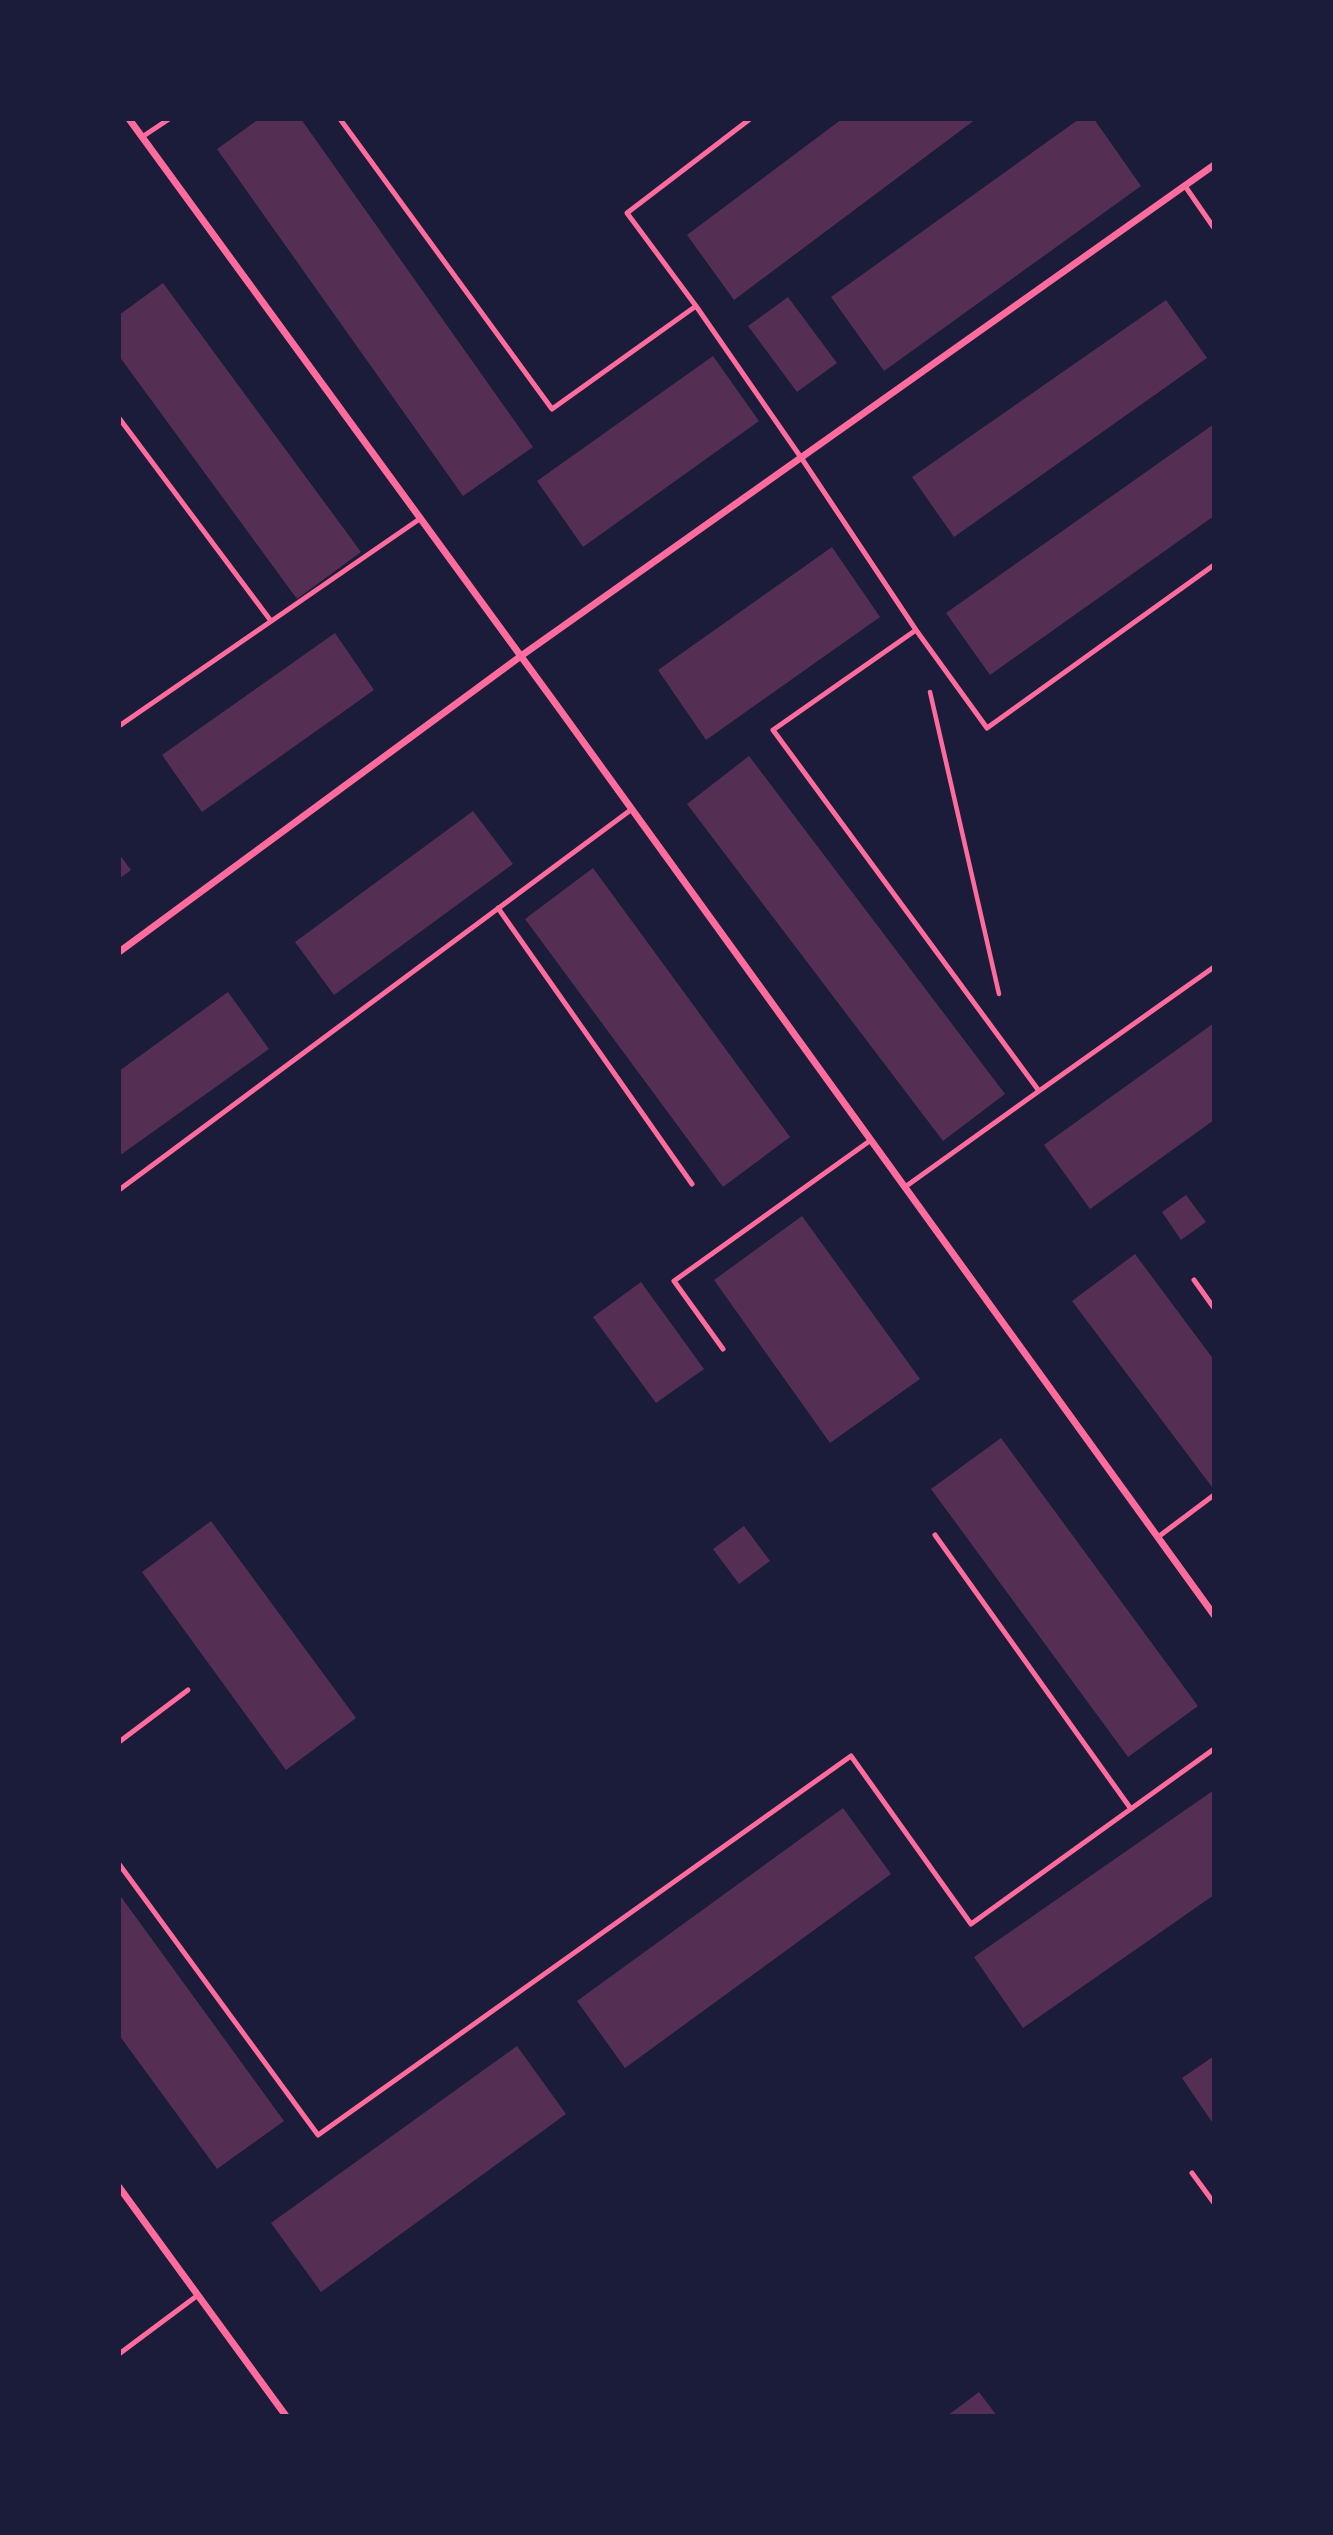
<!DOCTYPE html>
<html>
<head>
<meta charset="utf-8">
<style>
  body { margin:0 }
  #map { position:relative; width:1333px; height:2535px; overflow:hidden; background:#1b1b3a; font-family:"Sofia Sans Condensed",sans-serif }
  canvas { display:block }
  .frame { position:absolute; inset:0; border:121px solid #1b1b3a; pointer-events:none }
</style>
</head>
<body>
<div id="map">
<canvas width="1333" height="2535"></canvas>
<div class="frame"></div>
</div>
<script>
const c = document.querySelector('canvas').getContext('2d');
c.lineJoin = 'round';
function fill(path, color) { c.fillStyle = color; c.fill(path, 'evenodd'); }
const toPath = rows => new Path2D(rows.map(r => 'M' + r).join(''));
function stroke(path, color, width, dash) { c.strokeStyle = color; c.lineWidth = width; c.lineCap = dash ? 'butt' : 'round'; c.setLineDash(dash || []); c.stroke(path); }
const building = toPath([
  [259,119,301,119,533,447,463,496,217,149],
  [842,119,976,119,734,300,687,235],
  [1079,119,1094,119,1141,186,884,371,831,297],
  [163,283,361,552,297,599,119,356,119,315],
  [788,297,837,363,797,392,748,326],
  [1166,300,1207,358,954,537,912,477],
  [713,356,759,421,583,547,537,481],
  [1214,424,1214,516,990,675,946,613],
  [832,547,880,617,706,740,658,670],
  [335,633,374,690,202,812,162,755],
  [749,756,1005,1094,943,1141,687,804],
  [473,811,513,864,334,995,295,942],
  [119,854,131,870,119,879],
  [593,868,790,1137,723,1187,525,919],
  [228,992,269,1049,119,1156,119,1071],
  [1214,1023,1214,1120,1090,1209,1044,1145],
  [1186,1195,1206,1222,1181,1240,1162,1212],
  [802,1216,920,1379,830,1443,714,1280],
  [1135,1254,1214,1360,1214,1486,1212,1487,1072,1301],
  [641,1282,704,1369,656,1403,593,1317],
  [1001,1438,1198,1706,1128,1757,931,1489],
  [211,1521,356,1718,286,1770,142,1572],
  [744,1526,770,1561,739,1584,713,1549],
  [1214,1790,1214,1895,1023,2028,974,1957],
  [843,1808,891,1874,625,2068,577,2001],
  [119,1894,284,2121,217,2169,119,2035],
  [517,2046,566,2114,321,2292,271,2223],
  [1214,2056,1214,2125,1182,2078],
  [979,2392,997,2416,947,2416]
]);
const path = toPath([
  [930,692,999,994]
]);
const service = toPath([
  [340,119,552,409,696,306],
  [750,119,627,213,696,306,802,459,916,630],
  [142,137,169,119],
  [1185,186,1214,228],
  [119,418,271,621],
  [119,726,421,518],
  [498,908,692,1184],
  [1039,1091,1214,967],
  [905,1187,1039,1091,773,730,916,630,987,728,1214,565],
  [119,1190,632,809],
  [1194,1280,1214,1308],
  [723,1349,674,1281,871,1140],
  [935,1535,1131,1809],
  [1158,1537,1214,1495],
  [119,1742,188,1690],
  [119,1864,318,2135,851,1756,971,1924,1214,1749],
  [1192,2173,1214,2203],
  [119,2354,198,2295]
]);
const minor = toPath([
  [129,119,558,707,1214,1615],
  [119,952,521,656,1214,165],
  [119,2187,286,2416]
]);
fill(building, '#542f53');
stroke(path, '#ff6b9d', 4.5);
stroke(service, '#ff6b9d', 5);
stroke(minor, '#ff6b9d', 7);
</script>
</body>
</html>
